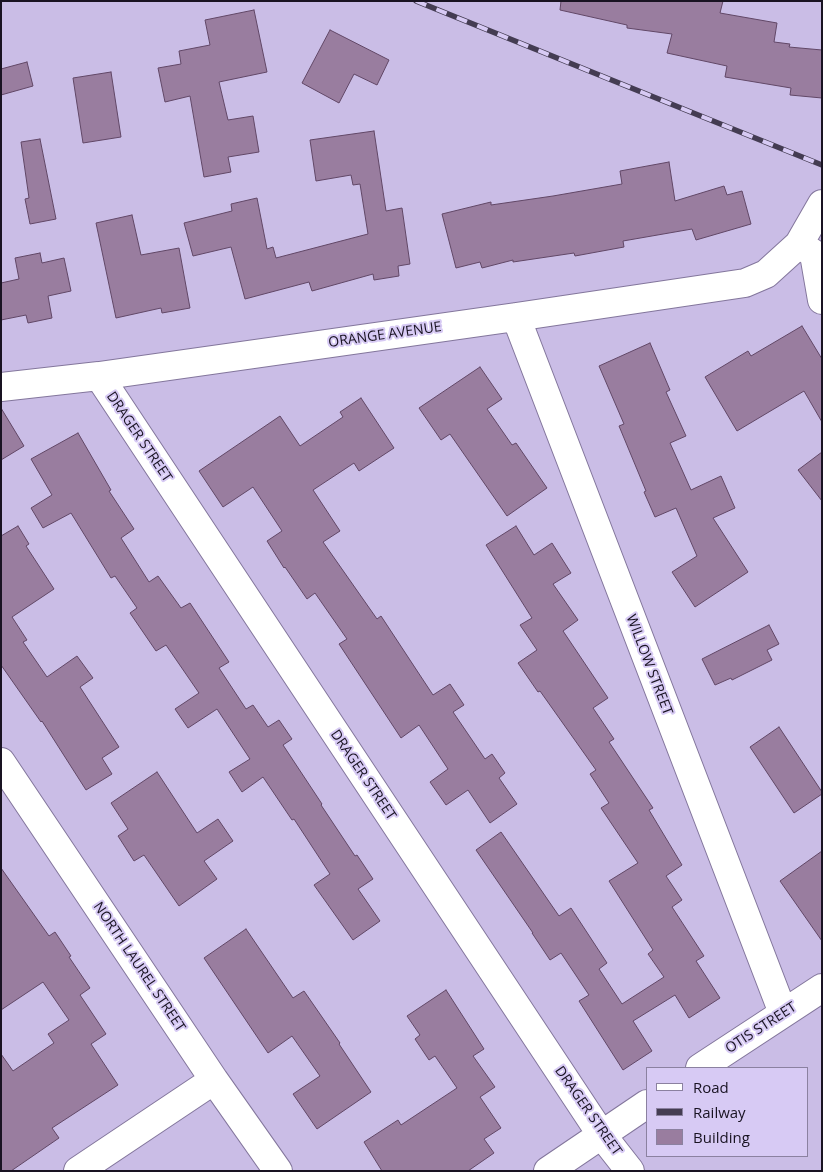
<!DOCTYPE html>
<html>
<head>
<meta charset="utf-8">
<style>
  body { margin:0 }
  #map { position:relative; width:823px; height:1172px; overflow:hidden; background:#cabde6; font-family:"Open Sans",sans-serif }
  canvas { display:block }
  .frame { position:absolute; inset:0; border:2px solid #191322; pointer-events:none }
  .legend { position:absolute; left:646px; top:1067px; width:162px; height:90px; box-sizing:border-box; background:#d7caf4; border:1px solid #8b81a0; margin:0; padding:6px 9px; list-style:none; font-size:15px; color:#191322 }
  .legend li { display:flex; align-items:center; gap:10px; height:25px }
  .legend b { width:25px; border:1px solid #8b81a0 }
</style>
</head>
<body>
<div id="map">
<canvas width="823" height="1172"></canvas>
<div class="frame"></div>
<ul class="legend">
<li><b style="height:6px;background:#fff"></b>Road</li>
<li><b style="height:6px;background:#443c52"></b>Railway</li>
<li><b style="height:14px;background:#997d9f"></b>Building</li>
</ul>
</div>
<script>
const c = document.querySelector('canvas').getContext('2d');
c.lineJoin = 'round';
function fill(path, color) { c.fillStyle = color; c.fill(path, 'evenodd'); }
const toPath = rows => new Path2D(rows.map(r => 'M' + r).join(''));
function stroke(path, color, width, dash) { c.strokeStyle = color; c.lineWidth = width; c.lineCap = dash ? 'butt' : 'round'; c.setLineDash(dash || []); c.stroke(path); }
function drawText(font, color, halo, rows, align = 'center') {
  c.font = font + ' "Open Sans",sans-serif'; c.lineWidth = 4; c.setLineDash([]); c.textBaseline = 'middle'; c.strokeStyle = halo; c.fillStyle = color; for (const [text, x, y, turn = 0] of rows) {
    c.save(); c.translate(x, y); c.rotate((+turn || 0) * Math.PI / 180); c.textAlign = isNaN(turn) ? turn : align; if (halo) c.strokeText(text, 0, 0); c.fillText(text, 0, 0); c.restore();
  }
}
const building = toPath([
  [561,1,723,1,720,13,777,23,774,42,790,44,789,47,822,50,822,98,790,95,791,88,725,77,727,66,667,53,672,34,627,28,627,25,560,10,561,1],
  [254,10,267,72,219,82,228,120,253,116,259,152,228,157,231,172,204,177,190,96,165,102,158,68,181,64,179,51,210,45,205,20,254,10],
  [330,30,389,60,377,85,354,74,339,103,302,83,330,30],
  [27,62,33,86,1,95,1,69,27,62],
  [111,72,121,137,83,143,73,78,111,72],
  [374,131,386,211,402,208,410,264,398,266,399,276,374,280,373,274,312,291,309,282,245,299,231,247,193,256,184,223,232,211,231,204,257,198,267,249,273,247,276,258,368,234,360,184,353,185,351,175,316,181,310,140,374,131],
  [40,139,56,219,30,224,25,199,29,198,21,142,40,139],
  [669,162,675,201,724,186,727,195,742,191,751,224,696,240,692,229,623,241,624,247,575,256,574,253,513,262,513,260,482,268,480,262,456,268,442,214,491,202,491,205,553,196,622,184,620,171,669,162],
  [132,215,141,255,179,248,190,308,162,313,161,308,116,318,96,223,132,215],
  [40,253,42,263,64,258,71,291,48,296,52,318,28,323,26,315,1,320,1,283,19,279,15,258,40,253],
  [802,326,822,359,822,422,804,391,737,431,705,377,748,351,751,356,802,326],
  [650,343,670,390,666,392,686,436,670,443,691,490,721,476,735,508,713,518,748,572,695,607,672,572,697,556,676,508,655,517,644,492,646,491,619,426,624,424,599,366,650,343],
  [480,367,502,399,487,409,512,445,516,443,547,488,507,516,450,434,441,440,419,408,480,367],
  [361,398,394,448,359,471,354,463,313,490,340,531,323,542,377,619,381,616,433,695,450,684,464,705,453,712,485,759,492,754,505,773,499,778,517,804,490,823,468,790,446,805,430,782,448,769,419,725,401,738,339,644,347,639,315,593,307,599,285,567,284,568,267,541,282,531,253,487,223,507,199,471,280,416,300,446,343,417,340,412,361,398],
  [1,408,24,446,1,460,1,408],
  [78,433,111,490,109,491,134,529,121,538,149,582,158,576,181,608,190,603,229,662,219,668,246,709,253,705,268,727,279,720,292,739,283,745,322,804,321,805,355,856,357,855,373,879,358,889,380,921,353,940,314,885,330,874,294,819,292,820,263,777,242,792,229,772,250,759,217,709,188,728,175,709,199,693,166,645,156,651,130,613,137,608,115,576,111,578,71,513,43,528,31,508,52,495,31,459,78,433],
  [822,452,822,501,798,470,822,452],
  [18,526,29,544,26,546,54,589,12,617,27,640,23,642,47,677,77,656,93,678,80,687,119,747,102,758,112,774,86,790,42,721,41,722,1,665,1,536,18,526],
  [516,526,534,555,552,543,571,573,553,584,578,620,563,631,608,698,593,708,614,739,609,742,653,808,649,810,682,865,666,876,682,900,672,907,704,956,696,961,720,998,689,1018,675,995,633,1021,652,1051,623,1070,579,1001,589,995,561,953,550,960,532,933,533,933,476,850,501,832,559,916,571,908,607,963,599,969,622,1004,664,977,648,954,653,950,609,881,638,863,601,808,609,803,590,774,596,770,540,691,538,692,518,663,537,650,520,625,532,618,486,545,516,526],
  [769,625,779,644,767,650,772,660,732,680,731,678,715,685,702,659,769,625],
  [779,727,822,792,822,794,794,813,750,747,779,727],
  [157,772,197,833,218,819,233,841,204,861,217,879,179,906,144,855,134,861,118,836,128,829,111,803,157,772],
  [822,851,822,941,780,881,822,851],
  [1,868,49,936,55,932,71,956,69,957,90,988,80,995,106,1034,91,1044,118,1085,52,1128,59,1138,11,1171,1,1171,1,1054,13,1071,54,1043,48,1034,69,1020,43,982,1,1010,1,868],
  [246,929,293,998,304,991,340,1043,339,1044,371,1092,317,1129,293,1094,320,1076,292,1036,268,1053,204,958,246,929],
  [446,990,484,1049,473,1056,495,1087,480,1097,501,1128,484,1139,494,1153,468,1171,382,1171,364,1142,398,1120,401,1125,457,1088,435,1056,429,1060,415,1039,420,1035,407,1016,446,990]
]);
const minor = toPath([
  [799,244,814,254,822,300],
  [516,317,783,1013],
  [99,376,601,1134,630,1171],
  [1,387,99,376,516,317,745,283,766,274,799,244,822,204],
  [1,762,214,1080,278,1171],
  [700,1068,822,988],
  [78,1171,214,1080],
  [548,1171,647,1104]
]);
const rail = toPath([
  [416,1,822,165]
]);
const streetNames = [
  ["ORANGE AVENUE",385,335,-8],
  ["DRAGER STREET",139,437,56],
  ["WILLOW STREET",649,665,69],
  ["DRAGER STREET",363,775,56],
  ["NORTH LAUREL STREET",139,967,56],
  ["OTIS STREET",761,1028,-33],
  ["DRAGER STREET",588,1111,55]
];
fill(building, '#997d9f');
stroke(building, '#614766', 1);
stroke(minor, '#83769c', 30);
stroke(minor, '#fff', 28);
stroke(rail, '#443c52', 5.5);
stroke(rail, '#d7caf4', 4, [11]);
drawText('14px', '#191322', '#d7caf4', streetNames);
</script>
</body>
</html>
